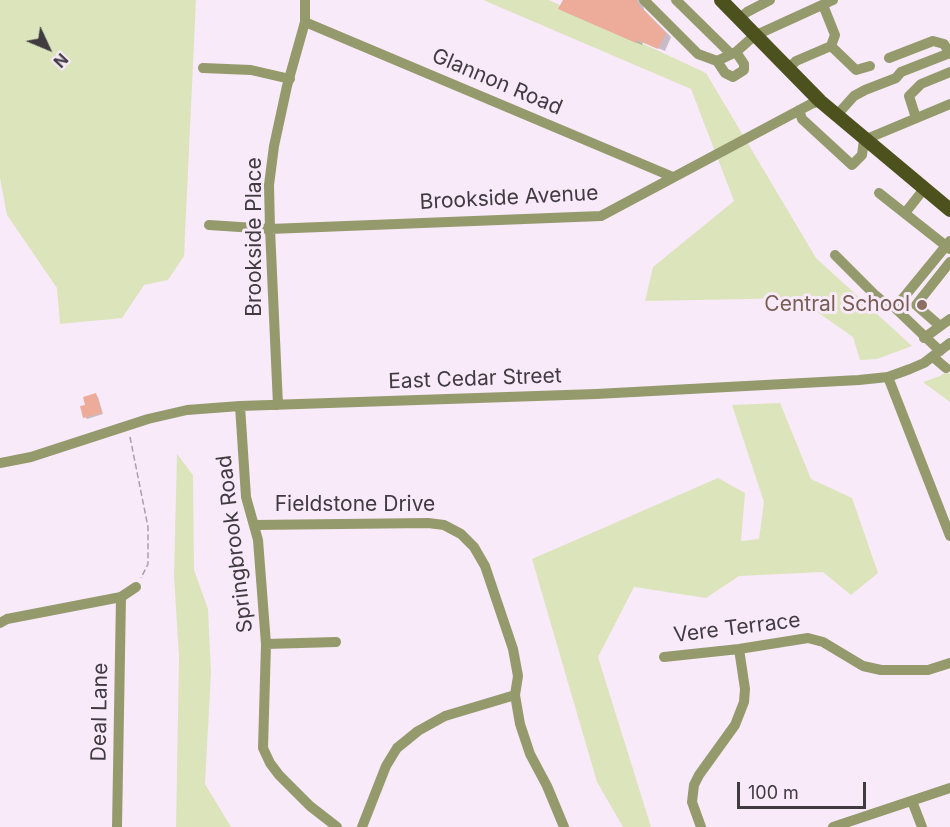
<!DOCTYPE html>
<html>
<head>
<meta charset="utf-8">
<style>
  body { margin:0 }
  #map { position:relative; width:950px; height:827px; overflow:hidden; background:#f8eaf9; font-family:Inter,sans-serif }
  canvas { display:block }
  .north { position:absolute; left:18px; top:18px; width:60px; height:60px; -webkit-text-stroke:4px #f8eaf9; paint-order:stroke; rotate:134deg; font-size:16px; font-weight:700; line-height:24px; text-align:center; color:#403b41 }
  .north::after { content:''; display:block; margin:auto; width:21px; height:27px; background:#403b41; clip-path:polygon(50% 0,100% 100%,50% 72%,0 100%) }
  .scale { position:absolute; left:737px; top:782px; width:129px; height:27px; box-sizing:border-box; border:3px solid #403b41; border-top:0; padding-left:8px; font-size:18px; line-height:21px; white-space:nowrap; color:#403b41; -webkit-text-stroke:4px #f8eaf9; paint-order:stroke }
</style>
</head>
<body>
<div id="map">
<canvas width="950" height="827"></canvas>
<div class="north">N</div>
<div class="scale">100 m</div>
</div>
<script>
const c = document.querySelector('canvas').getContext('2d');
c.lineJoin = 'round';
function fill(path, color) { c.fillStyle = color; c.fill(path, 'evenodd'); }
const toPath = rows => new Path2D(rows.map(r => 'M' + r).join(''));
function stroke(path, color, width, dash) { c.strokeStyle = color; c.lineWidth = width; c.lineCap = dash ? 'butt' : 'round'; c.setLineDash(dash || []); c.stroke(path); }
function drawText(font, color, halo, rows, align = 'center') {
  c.font = font + ' Inter,sans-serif'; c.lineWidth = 6; c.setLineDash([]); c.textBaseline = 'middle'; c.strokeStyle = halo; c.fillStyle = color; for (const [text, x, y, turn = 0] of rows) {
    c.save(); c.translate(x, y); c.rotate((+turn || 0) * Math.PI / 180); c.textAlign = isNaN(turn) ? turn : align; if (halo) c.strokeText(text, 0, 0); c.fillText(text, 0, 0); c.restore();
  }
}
const green = toPath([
  [0,0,196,0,184,256,168,280,144,285,122,318,60,324,57,288,7,215,0,178],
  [483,0,549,0,706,73,816,258,912,346,877,359,860,360,853,337,797,298,645,301,653,267,734,201,691,89],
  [946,372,950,374,950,402,923,382,940,376],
  [780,403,811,479,852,498,878,573,851,595,823,572,739,576,706,598,634,587,598,657,651,827,623,827,597,782,532,559,718,478,745,493,741,541,759,539,764,502,732,405],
  [177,454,193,475,194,570,208,609,211,672,205,784,231,827,176,827,179,657,174,576]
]);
const shadow = toPath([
  [564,0,639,0,643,3,644,10,671,37,665,51,643,42,642,45,566,12],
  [96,395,98,397,103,414,87,419,85,417,86,406]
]);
const building = toPath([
  [563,0,637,0,639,5,666,33,658,49,637,40,636,43,558,9],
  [96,393,102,413,83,418,80,406,85,405,83,397]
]);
const path = toPath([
  [130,437,148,527,148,564,141,578]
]);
const minor = toPath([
  [644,0,698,54,717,61],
  [676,0,731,54],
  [739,19,747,12,770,0],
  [305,22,673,177],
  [831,46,856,70,870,66],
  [736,52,744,64,744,70,733,77,725,73,717,61,736,52,754,36,833,0],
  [889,58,933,41,944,44,950,54],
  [203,68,251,70,290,79],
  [787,70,796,61,831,46,835,35,823,5],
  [799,110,802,119,852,165,862,155,864,140,950,104],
  [836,116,854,96,865,90,896,78,901,72,950,53],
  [916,118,909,96,921,84,950,72],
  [879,193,950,249],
  [905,213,924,189],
  [209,225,270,229,601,216,811,104,820,101],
  [835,255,874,294,886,304,895,308,940,351],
  [895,308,950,241],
  [940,326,916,305,950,262],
  [924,338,950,319],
  [933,357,946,368],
  [888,377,950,536],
  [278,405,270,229,269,185,274,146,287,86,305,22,305,0],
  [240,406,246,497,258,540,266,644,263,748,270,763,279,775,310,806,337,827],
  [0,463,31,457,148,419,187,410,240,406,596,394,859,380,888,377,910,369,924,363,950,343],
  [254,525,428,523,444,525,461,534,474,547,485,566,513,649,518,676,515,695,520,724,530,754,547,786,564,827],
  [0,623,7,619,121,597,136,587],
  [266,644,336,642],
  [664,657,739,649,808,638,823,642,863,666,881,670,928,670,950,663],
  [912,801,922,827],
  [117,827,121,597],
  [362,827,386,766,397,748,418,731,445,716,515,695],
  [701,827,692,802,694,785,699,775,735,725,744,702,745,689,739,649],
  [833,827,950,788]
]);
const major = toPath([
  [721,0,820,101,950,210]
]);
const markers = [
  [922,305,6,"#8d6e63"]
];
const streetNames = [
  ["Glannon Road",497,82,23],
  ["Brookside Avenue",509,198,-3],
  ["Brookside Place",255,237,-90],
  ["East Cedar Street",475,379,-2],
  ["Fieldstone Drive",355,505],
  ["Springbrook Road",235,544,-97],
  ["Vere Terrace",737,628,-7],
  ["Deal Lane",100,712,-89]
];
const educationNames = [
  ["Central School",910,305]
];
fill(green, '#dce4bb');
fill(shadow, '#0003');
fill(building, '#edab99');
stroke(path, '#a99faa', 1.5, [6, 3]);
stroke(minor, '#949a6c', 10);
stroke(major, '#4c511e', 14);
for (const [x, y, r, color] of markers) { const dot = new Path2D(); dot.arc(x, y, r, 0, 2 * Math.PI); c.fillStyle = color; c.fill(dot); stroke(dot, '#f8eaf9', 2); }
drawText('21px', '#403b41', '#f8eaf9', streetNames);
drawText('21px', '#785e54', '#f8eaf9', educationNames, 'right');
</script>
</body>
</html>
